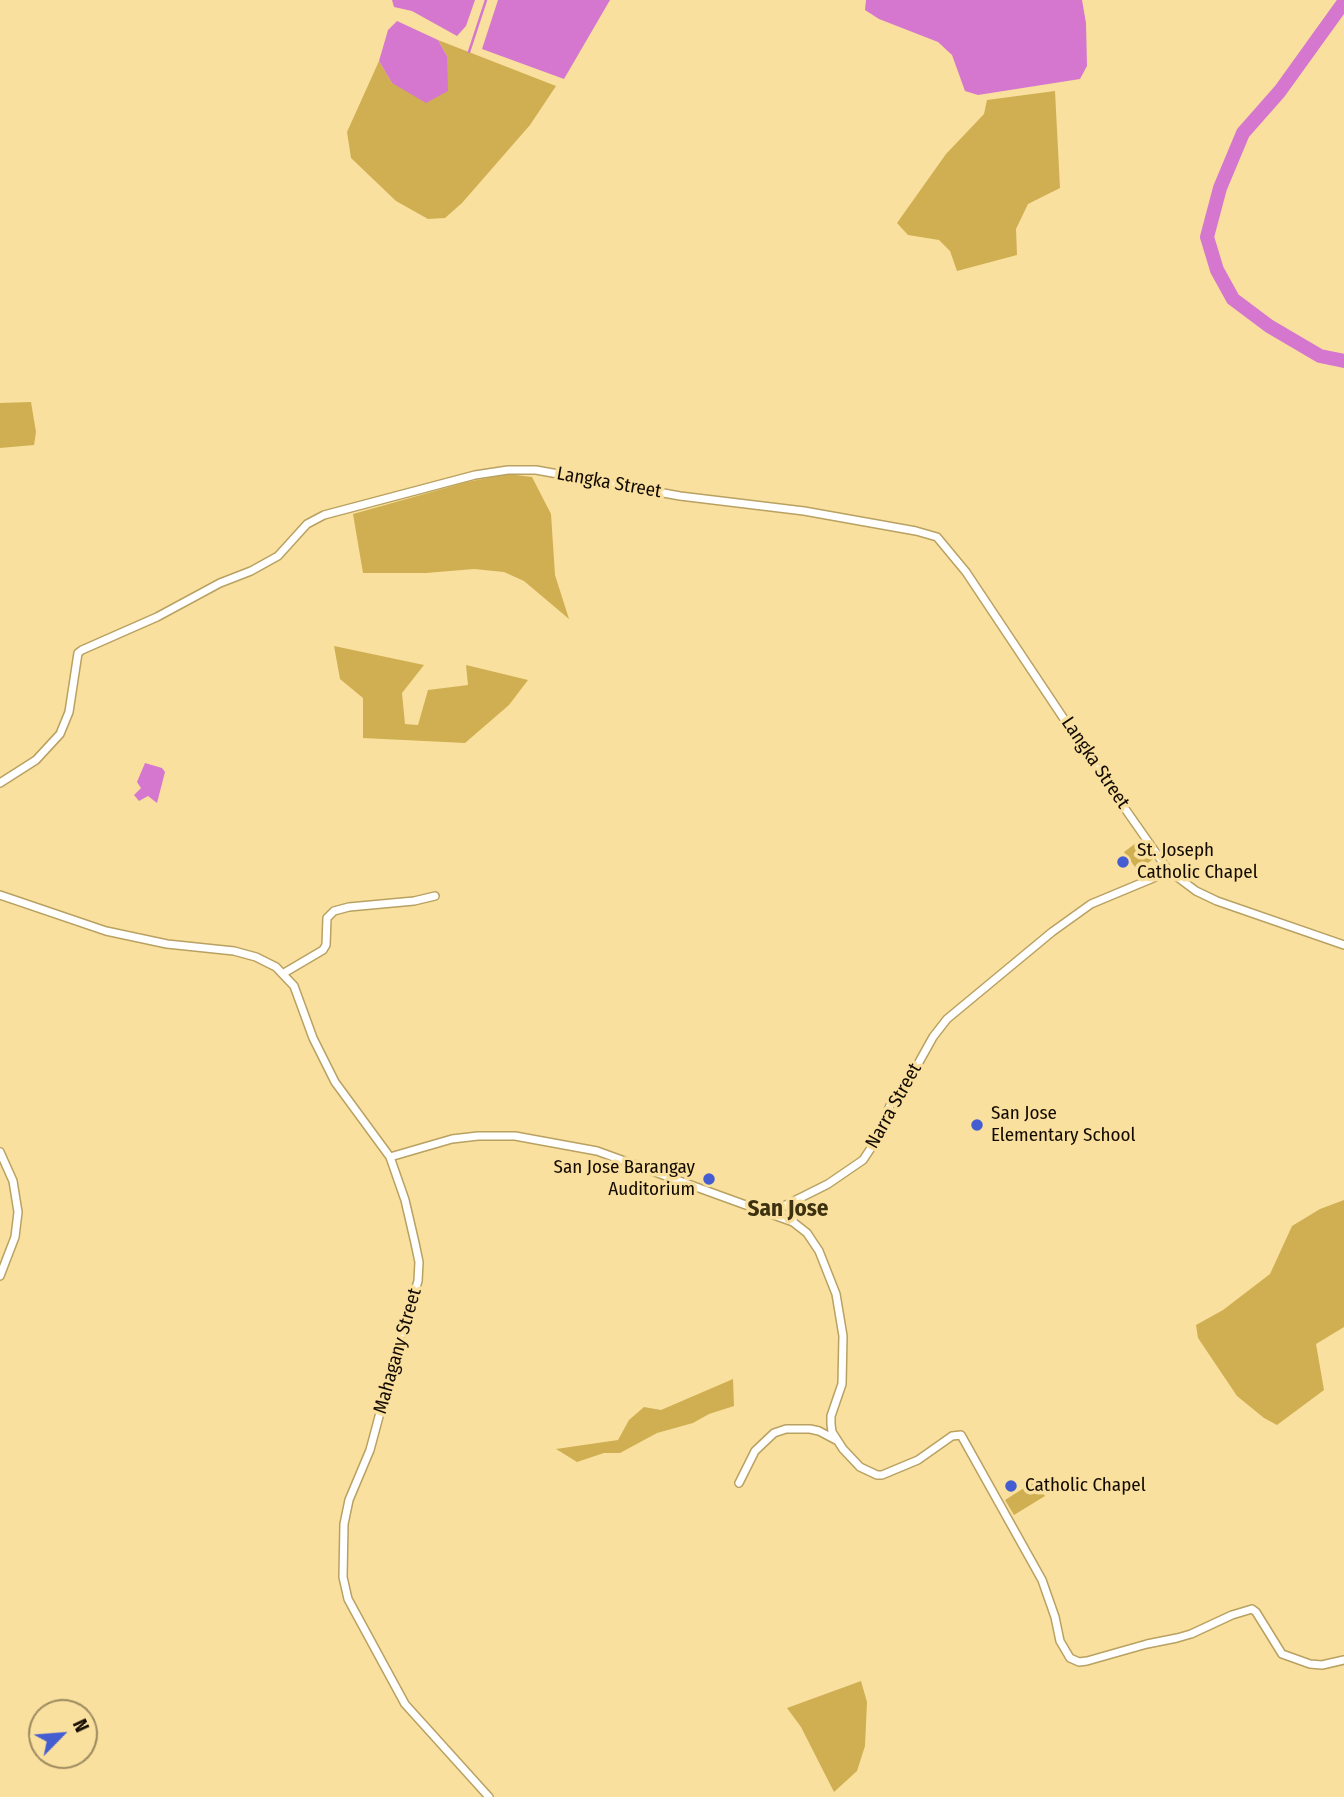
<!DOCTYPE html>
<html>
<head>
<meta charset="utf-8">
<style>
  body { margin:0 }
  #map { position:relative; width:1344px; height:1797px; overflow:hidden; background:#f9e09e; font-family:"Fira Sans Condensed",sans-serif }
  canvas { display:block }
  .north { position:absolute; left:28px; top:1699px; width:70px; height:70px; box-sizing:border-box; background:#f9e09e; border:2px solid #9d8a5f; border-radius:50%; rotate:65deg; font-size:19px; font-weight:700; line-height:28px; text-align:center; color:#130a00 }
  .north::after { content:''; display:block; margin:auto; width:24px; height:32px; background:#445ed1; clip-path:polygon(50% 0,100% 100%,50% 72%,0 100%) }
</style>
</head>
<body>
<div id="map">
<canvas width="1344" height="1797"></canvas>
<div class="north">N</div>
</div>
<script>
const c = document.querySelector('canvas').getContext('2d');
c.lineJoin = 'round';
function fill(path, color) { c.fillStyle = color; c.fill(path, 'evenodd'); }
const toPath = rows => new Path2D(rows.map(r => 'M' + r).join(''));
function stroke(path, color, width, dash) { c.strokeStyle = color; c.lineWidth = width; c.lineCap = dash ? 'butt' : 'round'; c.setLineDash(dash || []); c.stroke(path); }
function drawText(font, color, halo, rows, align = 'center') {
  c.font = font + ' "Fira Sans Condensed",sans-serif'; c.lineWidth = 7; c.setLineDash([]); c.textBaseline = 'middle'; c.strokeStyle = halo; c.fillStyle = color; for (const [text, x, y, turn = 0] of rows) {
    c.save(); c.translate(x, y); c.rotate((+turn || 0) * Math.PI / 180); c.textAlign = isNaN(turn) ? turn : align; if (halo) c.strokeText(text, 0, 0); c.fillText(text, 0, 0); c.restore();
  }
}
const green = toPath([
  [438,40,556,86,530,125,462,203,445,218,428,219,396,201,351,158,347,132,379,61,392,83,447,56],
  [1055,91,1060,188,1028,204,1016,229,1017,255,957,271,950,251,939,240,908,235,897,223,946,154,984,114,987,100],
  [31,402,36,432,34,445,0,448,0,403],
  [508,474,532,477,551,514,555,575,569,619,524,581,504,572,474,569,426,573,363,573,353,514,467,482],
  [334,646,424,665,402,693,405,724,418,725,428,690,468,685,466,665,528,680,509,705,465,743,363,738,363,698,340,679],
  [1140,840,1153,859,1138,871,1124,852],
  [1344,1200,1344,1327,1316,1344,1324,1390,1277,1425,1264,1418,1237,1396,1198,1338,1196,1325,1223,1310,1270,1274,1292,1226,1320,1209],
  [733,1379,734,1406,709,1414,693,1423,657,1433,620,1453,604,1453,577,1462,556,1449,618,1440,629,1420,644,1407,661,1410],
  [1035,1481,1045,1496,1014,1515,1005,1500],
  [861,1681,867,1702,865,1746,857,1771,834,1792,801,1727,787,1708]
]);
const water = toPath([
  [392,0,475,0,466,26,457,36,412,11,394,7],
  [498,0,610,0,564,79,482,49],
  [866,0,1082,0,1086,23,1087,66,1080,79,978,95,965,91,952,55,938,42,879,19,865,10],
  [397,21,438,40,447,56,448,91,426,103,392,83,379,61,388,30],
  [145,763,162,768,165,772,157,803,148,796,139,801,134,795,141,788,137,782]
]);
const stream = toPath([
  [469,52,486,0]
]);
const river = toPath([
  [1344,2,1280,91,1243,133,1220,188,1207,237,1217,270,1233,299,1269,326,1320,356,1344,361]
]);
const street = toPath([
  [0,783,36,760,60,734,69,712,78,653,82,650,157,617,220,583,251,571,278,556,307,524,324,515,475,475,508,470,536,470,680,496,804,511,916,531,937,537,966,572,1100,773,1168,870,1196,891,1217,901,1344,945],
  [0,895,106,931,167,944,234,951,256,957,276,967,294,986,313,1038,335,1082,390,1157,405,1200,415,1243,419,1262,418,1281,400,1338,370,1450,349,1500,344,1524,343,1577,348,1599,405,1704,489,1797],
  [284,973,323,950,326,945,327,918,334,911,349,907,414,901,435,896],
  [0,1152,13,1181,18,1212,15,1237,0,1276],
  [390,1157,452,1139,478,1136,515,1136,597,1151,754,1208,784,1206,828,1184,863,1160,873,1145,892,1101,908,1082,933,1037,947,1019,1052,932,1091,904,1151,879,1168,870],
  [754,1208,793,1222,807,1233,819,1251,836,1294,843,1336,842,1384,831,1416,831,1424,832,1432,843,1449,860,1467,877,1475,882,1475,918,1460,952,1436,961,1435,1042,1580,1055,1617,1060,1641,1070,1658,1079,1662,1087,1661,1147,1644,1177,1638,1191,1634,1232,1615,1252,1609,1256,1612,1282,1654,1310,1664,1322,1665,1344,1660],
  [793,1222,794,1202],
  [739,1483,755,1451,774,1433,786,1429,810,1429,819,1431,836,1440]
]);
const markers = [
  [1123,862,7,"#445ed1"],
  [977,1125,7,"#445ed1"],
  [709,1179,7,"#445ed1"],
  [1011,1486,7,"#445ed1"]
];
const streetNames = [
  ["Langka Street",609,483,10],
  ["Langka Street",1095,763,56],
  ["Narra Street",894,1106,-61],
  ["Mahagany Street",398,1351,-74]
];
const poiNames = [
  ["St. Joseph",1137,851],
  ["Catholic Chapel",1137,873],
  ["San Jose",991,1114],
  ["Elementary School",991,1136],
  ["San Jose Barangay",695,1168,"right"],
  ["Auditorium",695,1190,"right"],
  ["Catholic Chapel",1025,1486]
];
const quarterNames = [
  ["San Jose",788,1210]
];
fill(green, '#d0af53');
fill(water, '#d577ce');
stroke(stream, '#d577ce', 2.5);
stroke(river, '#d577ce', 14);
stroke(street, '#b9a161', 10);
stroke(street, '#fff', 7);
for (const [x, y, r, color] of markers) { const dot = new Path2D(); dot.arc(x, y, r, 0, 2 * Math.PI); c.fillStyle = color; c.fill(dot); stroke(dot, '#f9e09e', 2.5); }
drawText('19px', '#130a00', '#f9e09e', streetNames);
drawText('19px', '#130a00', '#f9e09e', poiNames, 'left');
drawText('bold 23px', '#3d310f', '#f9e09e', quarterNames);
</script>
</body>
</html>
